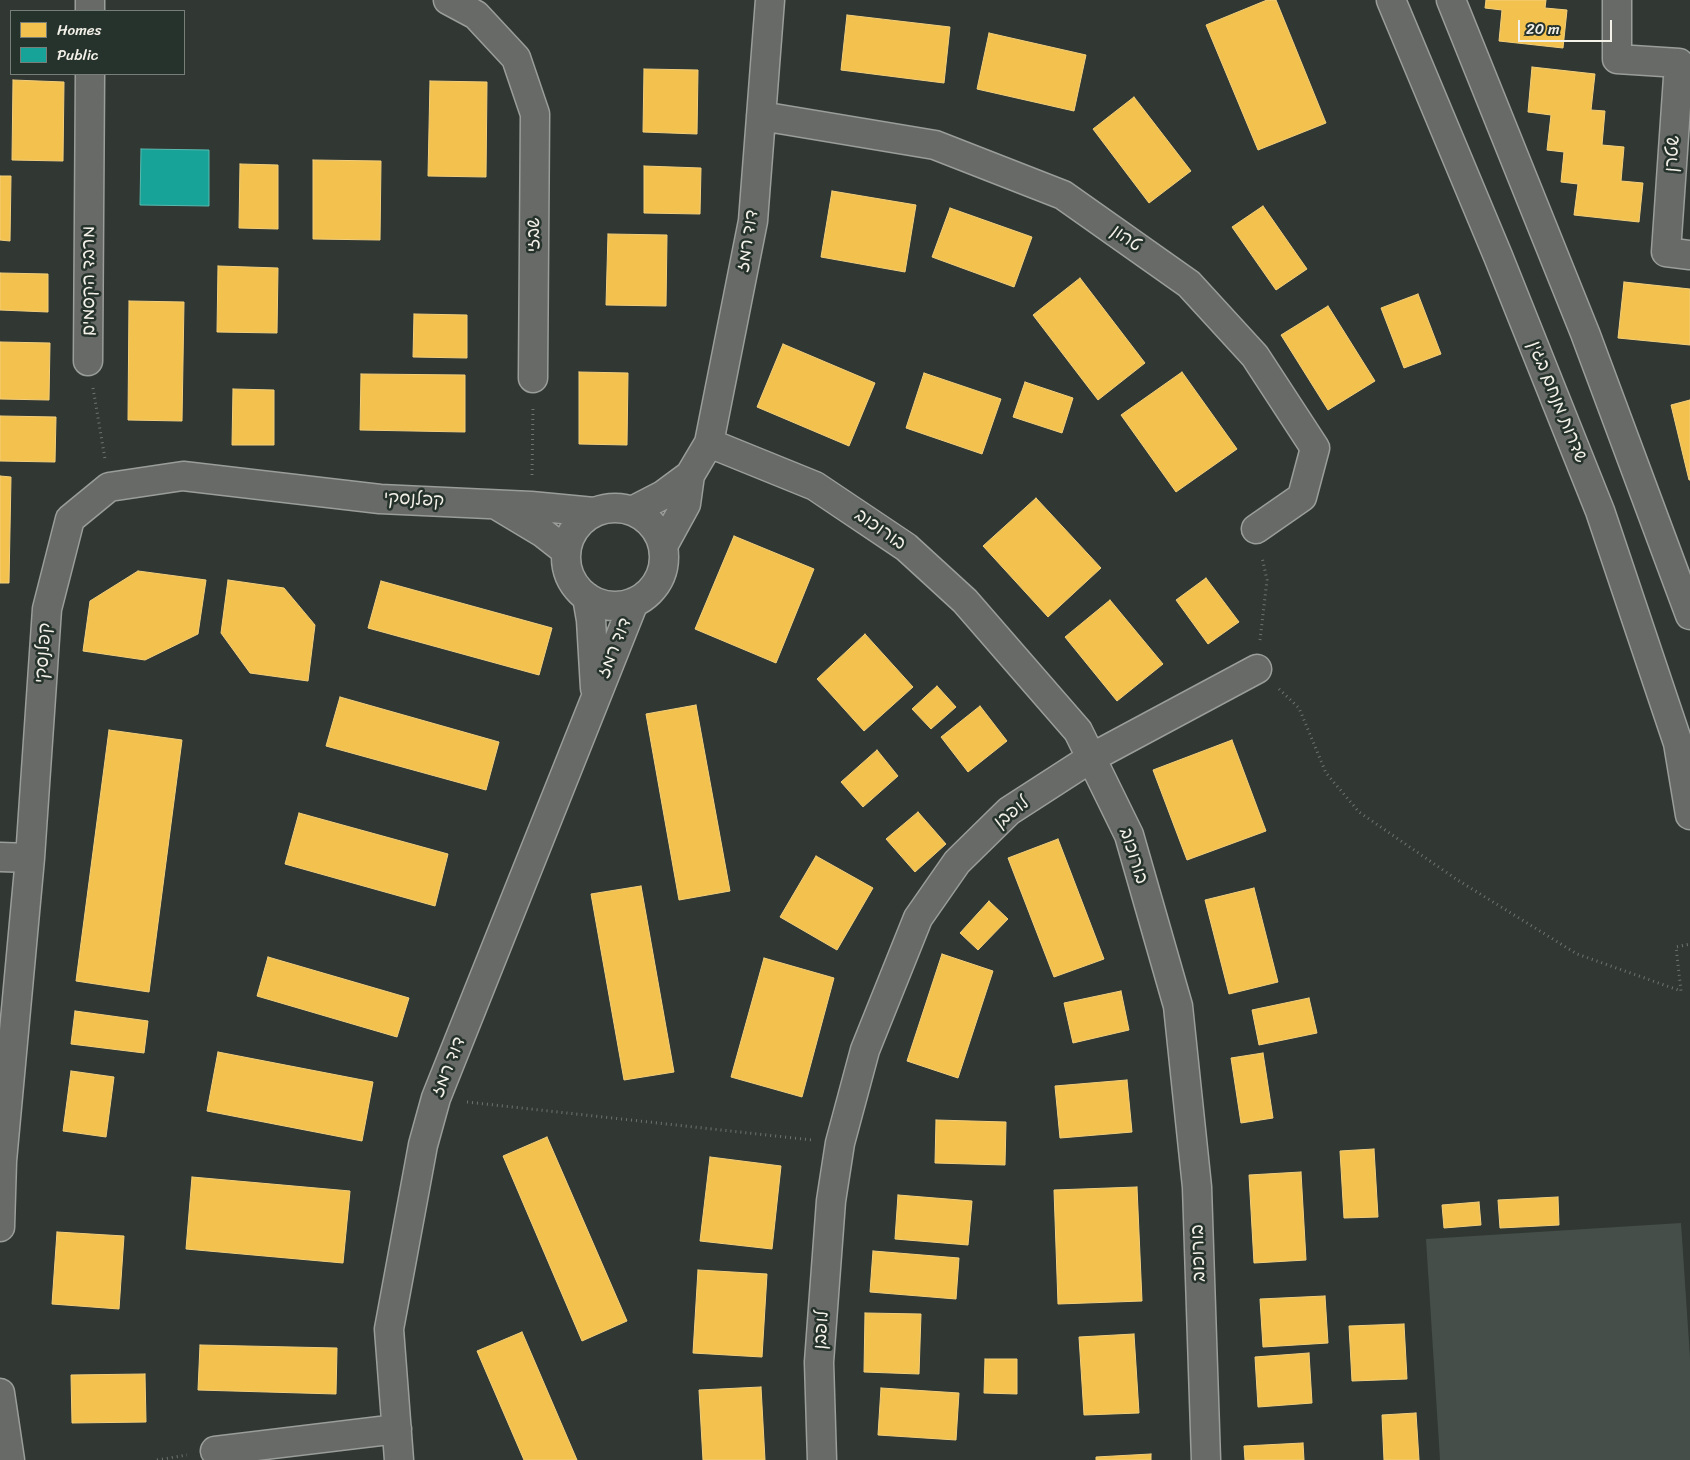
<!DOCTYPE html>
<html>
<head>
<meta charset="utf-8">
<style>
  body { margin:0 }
  #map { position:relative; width:1690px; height:1460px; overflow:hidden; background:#313834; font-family:Sriracha,sans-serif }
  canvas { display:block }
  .legend { position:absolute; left:10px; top:10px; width:175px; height:65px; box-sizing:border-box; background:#26332d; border:1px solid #787f78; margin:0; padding:6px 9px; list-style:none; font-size:15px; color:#f4f1e8 }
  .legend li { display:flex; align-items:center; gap:10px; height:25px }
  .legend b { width:25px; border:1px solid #787f78 }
  .scale { position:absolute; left:1518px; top:20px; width:94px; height:22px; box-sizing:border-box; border:2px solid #f4f1e8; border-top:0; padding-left:6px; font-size:15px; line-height:18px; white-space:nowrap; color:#f4f1e8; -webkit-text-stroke:4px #26332d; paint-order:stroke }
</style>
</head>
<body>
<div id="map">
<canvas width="1690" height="1460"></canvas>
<ul class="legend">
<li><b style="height:14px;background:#f2c14e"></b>Homes</li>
<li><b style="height:14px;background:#17a398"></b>Public</li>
</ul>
<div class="scale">20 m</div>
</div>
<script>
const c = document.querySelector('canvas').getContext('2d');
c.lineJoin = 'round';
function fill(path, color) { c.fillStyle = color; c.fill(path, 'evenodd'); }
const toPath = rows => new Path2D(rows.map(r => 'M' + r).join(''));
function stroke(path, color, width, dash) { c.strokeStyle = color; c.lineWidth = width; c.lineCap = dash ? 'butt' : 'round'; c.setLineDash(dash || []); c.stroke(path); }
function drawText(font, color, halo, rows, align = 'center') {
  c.font = font + ' Sriracha,"Playpen Sans Hebrew",sans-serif'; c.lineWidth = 5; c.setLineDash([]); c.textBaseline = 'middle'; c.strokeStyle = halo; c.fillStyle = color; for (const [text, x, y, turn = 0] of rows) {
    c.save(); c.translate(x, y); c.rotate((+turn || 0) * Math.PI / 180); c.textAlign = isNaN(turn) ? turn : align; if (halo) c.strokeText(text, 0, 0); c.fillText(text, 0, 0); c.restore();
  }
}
const green = toPath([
  [1681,1223,1690,1358,1690,1460,1440,1460,1426,1239]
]);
const homes = toPath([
  [1267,0,1276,0,1326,123,1258,150,1206,25,1267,0],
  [1486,0,1546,0,1545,8,1567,10,1563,48,1499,41,1502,10,1485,8,1486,0],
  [847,15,950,27,944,83,841,70,847,15],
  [989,33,1086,55,1074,111,977,89,989,33],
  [1532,67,1595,74,1591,110,1605,111,1602,145,1624,147,1621,181,1643,183,1639,222,1574,215,1578,184,1561,182,1564,152,1547,150,1551,115,1528,112,1532,67],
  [644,69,698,70,697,134,643,132,644,69],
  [13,80,64,82,63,161,12,160,13,80],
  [430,81,487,82,486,177,428,176,430,81],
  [1134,97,1191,171,1149,203,1093,129,1134,97],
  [313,160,381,161,380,240,313,239,313,160],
  [240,164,278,165,278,229,239,228,240,164],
  [644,166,701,168,700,214,644,213,644,166],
  [0,176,11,176,10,241,0,240,0,176],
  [832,191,916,205,905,272,821,257,832,191],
  [1263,206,1307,269,1276,290,1232,227,1263,206],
  [950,208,1032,237,1014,287,932,257,950,208],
  [608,234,667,235,666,306,606,305,608,234],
  [218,266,278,268,277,333,217,332,218,266],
  [0,273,48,274,48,312,0,310,0,273],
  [1080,278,1145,363,1098,400,1033,315,1080,278],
  [1624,282,1690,289,1690,345,1618,338,1624,282],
  [1418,294,1441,354,1404,368,1381,308,1418,294],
  [129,301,184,302,182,421,128,420,129,301],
  [1328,306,1375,381,1328,410,1281,335,1328,306],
  [414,314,467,315,467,358,413,357,414,314],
  [0,342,50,343,49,400,0,399,0,342],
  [783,344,875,383,849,446,757,407,783,344],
  [579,372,628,373,627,445,579,444,579,372],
  [1182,372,1237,449,1176,492,1121,415,1182,372],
  [924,373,1001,399,982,454,906,428,924,373],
  [361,374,465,375,465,432,360,430,361,374],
  [1025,382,1073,398,1062,433,1013,417,1025,382],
  [233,389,274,390,274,445,232,445,233,389],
  [1690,400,1690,480,1689,480,1671,405,1690,400],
  [0,416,56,417,55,462,0,461,0,416],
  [0,476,11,477,9,583,0,583,0,476],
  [1036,498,1101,568,1048,617,983,546,1036,498],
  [734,536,814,569,776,663,695,629,734,536],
  [138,571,206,580,198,634,145,660,83,651,90,601,138,571],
  [1206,578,1239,622,1208,644,1176,600,1206,578],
  [228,580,284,588,315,625,308,681,250,673,221,633,228,580],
  [381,581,552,628,539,675,368,628,381,581],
  [1110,600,1163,664,1117,701,1065,637,1110,600],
  [865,634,913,687,864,731,817,679,865,634],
  [937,686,956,707,931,729,912,709,937,686],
  [340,697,499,742,486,790,326,746,340,697],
  [696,705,730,891,679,900,646,714,696,705],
  [980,706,1007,741,968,772,941,737,980,706],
  [109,730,182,740,149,992,76,981,109,730],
  [1232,740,1266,831,1187,860,1153,770,1232,740],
  [877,750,898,776,863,807,841,782,877,750],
  [918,812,946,844,915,872,886,839,918,812],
  [299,813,448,854,435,906,285,864,299,813],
  [1058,839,1104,959,1054,977,1008,858,1058,839],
  [816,856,873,888,837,950,780,917,816,856],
  [641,886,674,1072,624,1080,591,894,641,886],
  [1254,888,1278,982,1229,994,1205,900,1254,888],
  [989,901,1008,919,978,950,960,933,989,901],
  [942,954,993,971,958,1078,907,1061,942,954],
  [268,957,409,998,397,1037,257,996,268,957],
  [764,958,834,978,802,1097,731,1077,764,958],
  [1121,991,1129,1030,1073,1043,1064,1003,1121,991],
  [1309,998,1317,1033,1259,1045,1252,1010,1309,998],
  [75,1011,148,1021,144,1053,71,1044,75,1011],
  [218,1052,373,1082,362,1141,207,1111,218,1052],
  [1263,1053,1273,1118,1241,1123,1231,1058,1263,1053],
  [71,1071,114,1077,106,1137,63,1131,71,1071],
  [1127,1080,1132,1132,1060,1138,1055,1086,1127,1080],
  [936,1120,1006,1122,1005,1165,935,1163,936,1120],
  [547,1137,627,1321,582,1341,503,1156,547,1137],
  [1374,1149,1378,1217,1344,1218,1340,1151,1374,1149],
  [710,1157,781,1166,772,1249,700,1241,710,1157],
  [1301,1172,1306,1260,1254,1263,1249,1175,1301,1172],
  [192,1177,350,1191,343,1263,186,1249,192,1177],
  [1137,1187,1142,1301,1058,1304,1054,1190,1137,1187],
  [898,1195,972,1201,968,1245,895,1239,898,1195],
  [1558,1197,1559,1225,1500,1228,1498,1200,1558,1197],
  [1479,1202,1481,1225,1444,1228,1442,1205,1479,1202],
  [57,1232,124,1236,119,1309,52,1304,57,1232],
  [873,1251,959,1258,956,1299,870,1292,873,1251],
  [698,1270,767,1274,762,1357,693,1353,698,1270],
  [1325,1296,1328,1343,1263,1347,1260,1299,1325,1296],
  [865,1313,921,1314,919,1374,864,1372,865,1313],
  [1404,1324,1407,1379,1352,1381,1349,1326,1404,1324],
  [522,1332,577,1460,524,1460,477,1351,522,1332],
  [1134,1334,1139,1413,1084,1415,1079,1337,1134,1334],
  [200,1345,337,1348,336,1394,198,1390,200,1345],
  [1309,1353,1312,1403,1258,1407,1255,1357,1309,1353],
  [985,1359,1017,1359,1017,1394,984,1393,985,1359],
  [145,1374,146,1422,72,1423,71,1375,145,1374],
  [761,1387,765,1460,703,1460,699,1390,761,1387],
  [881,1388,959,1393,956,1440,878,1435,881,1388],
  [1416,1413,1419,1460,1384,1460,1382,1415,1416,1413],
  [1303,1443,1304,1460,1245,1460,1244,1446,1303,1443],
  [1151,1454,1151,1460,1096,1460,1096,1457,1151,1454]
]);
const public = toPath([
  [141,149,209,150,209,206,140,205,141,149]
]);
const path = toPath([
  [93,388,105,459],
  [532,475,533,407],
  [1260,640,1267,580,1262,557],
  [1279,689,1299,708,1326,773,1359,812,1456,879,1577,954,1681,991,1676,947,1690,944],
  [467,1102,812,1140],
  [157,1460,187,1455]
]);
const minor = toPath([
  [448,0,476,15,516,58,535,114,533,378],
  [1617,0,1617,59,1679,63,1666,252,1690,255],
  [90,11,90,0],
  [761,116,935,145,1063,195,1189,284,1255,356,1315,448,1302,497,1256,529],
  [88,361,90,74],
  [709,443,815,486,906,547,965,601,1078,731,1129,835,1178,1006,1197,1187,1206,1460],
  [498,506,543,533,566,551],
  '566 557a49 49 0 1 1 98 0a49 49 0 1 1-98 0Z',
  [632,511,663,495,690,475,709,443,753,221,770,0],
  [663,546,686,504,690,475],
  [587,597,591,620,595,688],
  [0,857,30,858],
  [0,1227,2,1161,30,858,47,609,70,519,109,487,183,476,380,499,531,506,594,512],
  [0,1393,10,1460],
  [215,1451,397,1429],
  [399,1460,389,1329,423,1145,436,1098,634,602],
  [822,1460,819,1362,831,1201,840,1143,865,1050,918,918,957,862,1009,811,1091,758,1257,669]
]);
const major = toPath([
  [1391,0,1498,256,1600,511,1678,743,1690,815],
  [1451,0,1585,333,1690,615]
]);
const streetNames = [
  ["שטרן",1673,154,-86],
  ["שבזי",534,235,-90],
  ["טהון",1126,239,35],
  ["דוד רמז",748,241,-81],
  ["מרבד הקסמים",89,281,-90],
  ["שדרות מנחם בגין",1557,402,68],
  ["קפלנסקי",414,500,3],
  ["בורוכוב",880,530,35],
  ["דוד רמז",615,648,-68],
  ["קפלנסקי",44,653,-86],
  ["לופבן",1012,813,-38],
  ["בורוכוב",1133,856,72],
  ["דוד רמז",449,1067,-68],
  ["בורוכוב",1199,1253,-92],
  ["לופבן",822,1330,-86]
];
fill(green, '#454e49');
fill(homes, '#f2c14e');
stroke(homes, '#f3cf7c', 1);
fill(public, '#17a398');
stroke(public, '#59bab0', 1);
stroke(minor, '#9a9d99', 31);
stroke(major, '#9a9d99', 31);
stroke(path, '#6f7370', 3, [1, 4]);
stroke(minor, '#676a66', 28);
stroke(major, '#676a66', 28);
drawText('18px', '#f4f1e8', '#26332d', streetNames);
</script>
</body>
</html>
